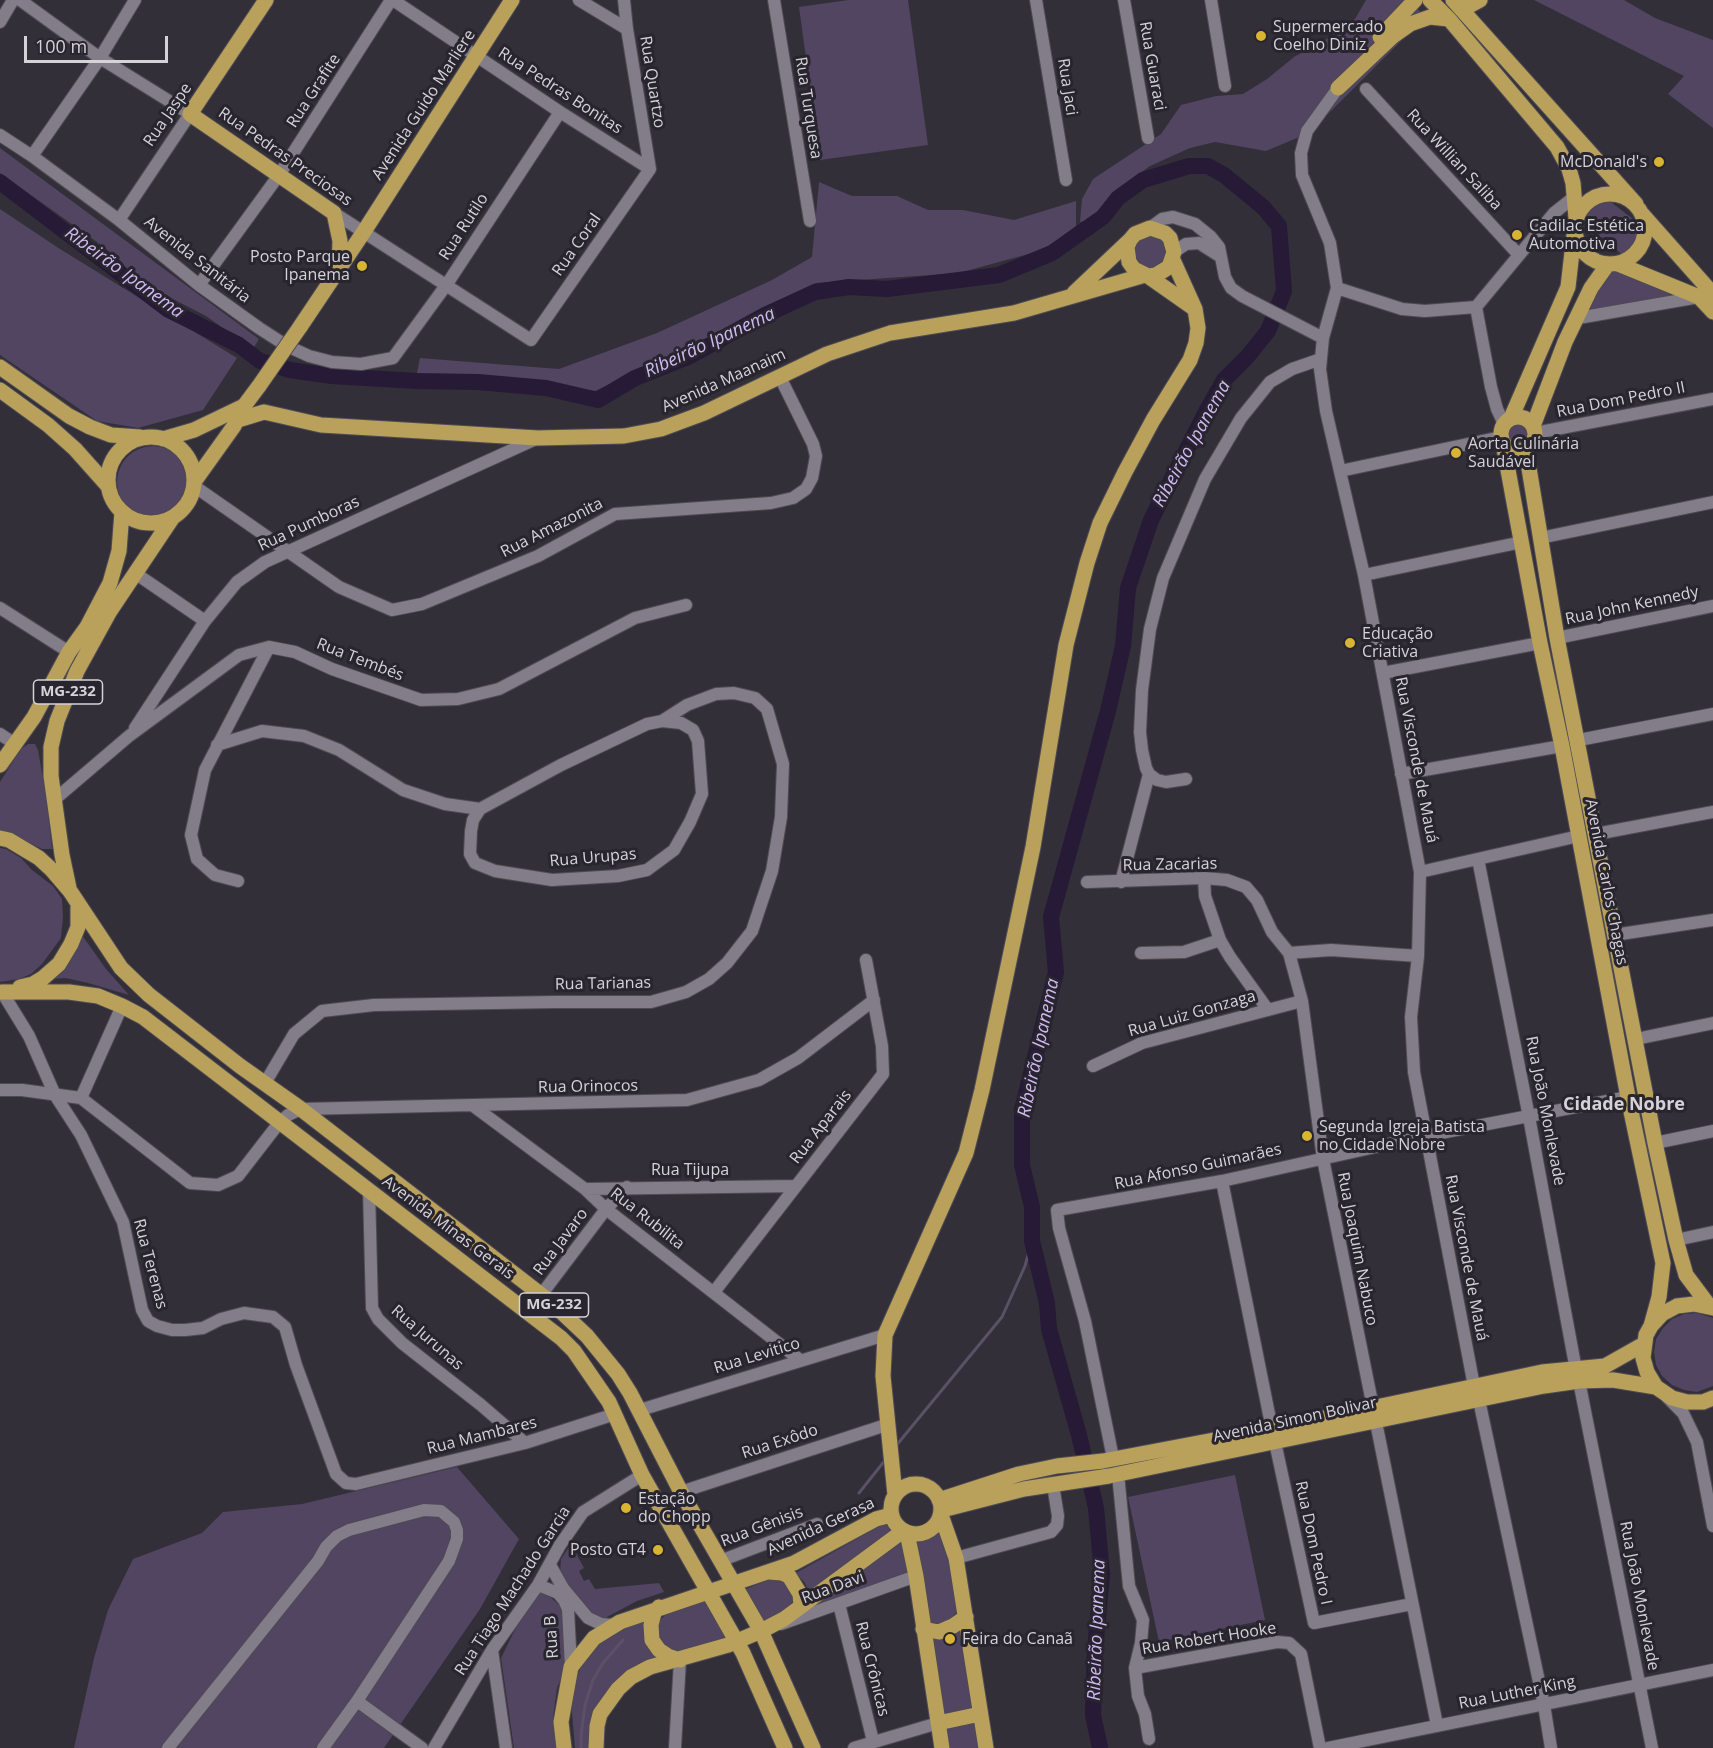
<!DOCTYPE html>
<html>
<head>
<meta charset="utf-8">
<style>
  body { margin:0 }
  #map { position:relative; width:1713px; height:1748px; overflow:hidden; background:#322f38; font-family:"Open Sans",sans-serif }
  canvas { display:block }
  .scale { position:absolute; left:24px; top:36px; width:144px; height:27px; box-sizing:border-box; border:3px solid #d5d2d8; border-top:0; padding-left:8px; font-size:18px; line-height:21px; white-space:nowrap; color:#d5d2d8; -webkit-text-stroke:4px #28252e; paint-order:stroke }
</style>
</head>
<body>
<div id="map">
<canvas width="1713" height="1748"></canvas>
<div class="scale">100 m</div>
</div>
<script>
const c = document.querySelector('canvas').getContext('2d');
c.lineJoin = 'round';
function fill(path, color) { c.fillStyle = color; c.fill(path, 'evenodd'); }
const toPath = rows => new Path2D(rows.map(r => 'M' + r).join(''));
function stroke(path, color, width, dash) { c.strokeStyle = color; c.lineWidth = width; c.lineCap = dash ? 'butt' : 'round'; c.setLineDash(dash || []); c.stroke(path); }
function drawText(font, color, halo, rows, align = 'center') {
  c.font = font + ' "Open Sans",sans-serif'; c.lineWidth = 6; c.setLineDash([]); c.textBaseline = 'middle'; c.strokeStyle = halo; c.fillStyle = color; for (const [text, x, y, turn = 0] of rows) {
    c.save(); c.translate(x, y); c.rotate((+turn || 0) * Math.PI / 180); c.textAlign = isNaN(turn) ? turn : align; if (halo) c.strokeText(text, 0, 0); c.fillText(text, 0, 0); c.restore();
  }
}
const green = toPath([
  [848,0,908,0,928,145,820,160,799,7],
  [1366,0,1410,0,1426,18,1425,17,1309,133,1266,151,1215,142,1190,148,1150,166,1122,186,1092,220,1080,222,1082,199,1093,179,1161,134,1181,105,1216,96,1243,94,1267,79,1294,57,1325,40,1355,19],
  [1534,0,1624,0,1655,18,1713,40,1713,128,1668,94,1684,76],
  [0,148,259,339,253,349,206,316,171,298,130,272,118,258,97,242,0,173],
  [819,182,852,196,897,196,928,210,963,210,1014,220,1076,201,1076,226,1043,250,959,273,816,283,708,338,595,391,417,373,420,358,559,369,657,333,772,280,812,257],
  [1607,199,1642,226,1642,235,1639,243,1630,254,1623,255,1599,237,1585,221,1583,213,1589,205,1596,201],
  [0,209,60,249,237,358,203,410,138,428,97,421,0,355],
  [1145,232,1164,238,1169,256,1157,271,1138,268,1131,245],
  [1615,268,1662,288,1675,298,1590,311,1591,297,1596,283],
  '1505 434a13 13 0 1 1 26 0a13 13 0 1 1-26 0Z',
  '117 482a36 36 0 1 1 72 0a36 36 0 1 1-72 0Z',
  [28,744,35,744,38,750,46,796,52,849,42,849,11,834,0,832,0,782,21,749],
  [0,848,6,849,21,858,32,870,53,886,62,899,63,917,61,938,42,964,31,974,19,979,0,982],
  [82,935,106,969,129,995,88,983,66,978,50,979],
  [1697,1313,1713,1318,1713,1386,1697,1392,1684,1390,1672,1385,1662,1376,1656,1365,1654,1352,1656,1339,1663,1328,1672,1319,1684,1314],
  [457,1467,519,1539,480,1609,384,1748,74,1748,94,1658,108,1610,133,1559,202,1533,223,1512,302,1504],
  [1235,1475,1265,1620,1159,1642,1128,1497],
  [896,1517,899,1528,809,1594,805,1583,796,1573],
  [944,1530,958,1610,946,1625,930,1626,913,1540],
  [903,1539,910,1575,805,1608],
  [571,1544,584,1568,579,1571,584,1581,589,1579,595,1589,659,1583,664,1592,637,1601,605,1618,594,1617,563,1580,560,1573,561,1559],
  [770,1579,786,1581,794,1598,790,1606,765,1622,746,1589],
  [541,1592,544,1592,562,1607,567,1664,557,1688,553,1718,557,1748,514,1748,501,1658,530,1599],
  [706,1600,725,1638,679,1653,671,1652,658,1642,657,1629,661,1619,667,1614],
  [644,1618,644,1636,660,1657,633,1669,590,1748,575,1748,571,1701,575,1680,583,1662,611,1630],
  [963,1622,974,1709,942,1717,929,1638],
  [978,1721,982,1748,947,1748,944,1729]
]);
const stream = toPath([
  [895,1447,1002,1317,1025,1266,1032,1241],
  [859,1493,886,1459],
  [581,1748,581,1736,585,1705,593,1680,603,1663,623,1640]
]);
const river = toPath([
  [0,182,167,309,239,345,260,361,290,370,332,376,417,381,478,382,546,388,598,400,635,378,690,356,765,315,815,292,849,287,887,289,999,275,1052,253,1103,217,1118,198,1143,180,1189,166,1208,166,1224,175,1263,207,1279,226,1284,291,1268,331,1247,357,1224,380,1207,410,1151,520,1128,588,1123,646,1108,711,1051,917,1056,972,1022,1110,1022,1165,1032,1207,1032,1241,1047,1303,1049,1329,1079,1435,1096,1508,1102,1574,1095,1650,1093,1715,1100,1748]
]);
const minor = toPath([
  [20,0,100,58,190,114,119,220],
  [393,0,560,112,650,169],
  [579,0,627,29],
  [624,0,627,29,650,169],
  [774,0,810,221],
  [1036,0,1066,180],
  [1124,0,1148,138],
  [1211,0,1225,86],
  [0,22,13,0],
  [1338,88,1307,131,1301,153,1302,175,1330,243,1337,288,1323,338,1320,369,1326,411,1364,575,1420,872,1418,956,1411,1017,1414,1072,1474,1386],
  [1366,89,1518,254],
  [0,135,32,156,119,220,199,285,259,328,287,346,309,356,332,362,361,364,393,358,447,284,560,112],
  [32,156,100,58,135,0],
  [334,213,531,340,650,169],
  [1150,228,1162,219,1173,217,1195,224,1211,237,1219,247,1225,277,1231,288,1242,296,1323,338],
  [1174,252,1186,244,1199,243,1221,257],
  [199,285,279,175,391,0],
  [1337,288,1402,309,1425,311,1476,307],
  [1476,307,1554,213,1573,198],
  [1476,307,1491,387,1497,409,1504,424],
  [1578,318,1699,297],
  [1535,433,1713,399],
  [1340,471,1501,437],
  [194,486,339,587,392,610,422,604,538,556,615,514,771,503,793,498,806,489,812,478,816,456,813,444,780,377],
  [1540,538,1713,502],
  [135,573,205,621],
  [1364,575,1522,542],
  [0,608,69,652],
  [1557,638,1713,606],
  [1383,673,1540,643],
  [135,728,205,621,237,582,265,562,538,438],
  [0,734,15,744],
  [1579,740,1713,714],
  [217,745,262,731,304,736,339,750,403,790,445,804,480,809,561,765,647,724,662,721,681,723,693,730,698,741,702,794,690,822,674,850,647,870,618,876,552,880,495,871,475,863,470,854,471,831,473,820,480,809],
  [1401,774,1562,746],
  [1186,779,1166,782,1157,780,1149,774,1146,768,1142,750,1140,732,1142,690,1150,629,1163,578,1205,479,1241,418,1270,382,1292,369,1321,359],
  [54,800,129,736,239,655,269,647,295,652,332,669,421,700,458,699,499,689,635,618,686,605],
  [1596,834,1713,812],
  [1478,859,1529,1117,1576,1370],
  [1420,872,1579,836],
  [1204,878,1205,896,1220,940,1230,957,1268,1010],
  [238,881,215,875,197,859,191,835,205,770,269,647],
  [1087,882,1204,878,1227,880,1246,887,1257,900,1272,932,1289,953,1302,1001,1323,1159,1437,1725],
  [1121,882,1149,774],
  [1614,935,1713,920],
  [1141,953,1184,952,1220,940],
  [1289,953,1331,950,1418,956],
  [2,992,29,1036,55,1095,81,1135,123,1222,142,1310,148,1321,157,1326,172,1330,185,1330,203,1328,221,1319,244,1313,273,1317,285,1327,296,1365,336,1474,346,1483,356,1484,525,1443,615,1414],
  [1636,1039,1713,1023],
  [1093,1066,1142,1043,1302,1001],
  [265,1083,294,1034,322,1011,374,1005,554,1002,651,1002,686,992,709,979,727,963,752,931,772,871,781,817,783,764,767,709,755,698,734,693,716,694,687,705,662,721],
  [0,1090,22,1090,81,1098],
  [81,1098,190,1183,218,1185,238,1176,279,1123,288,1115,301,1109,687,1100,759,1080,798,1058,874,1000],
  [81,1098,122,1006],
  [472,1105,585,1189,606,1209,800,1360],
  [1655,1143,1713,1131],
  [1222,1181,1272,1429],
  [585,1189,796,1186],
  [369,1190,372,1308,378,1319,402,1343,481,1405,525,1443],
  [1676,1240,1713,1232],
  [714,1292,883,1074,882,1046,866,960],
  [541,1295,606,1209,627,1187],
  [1579,1381,1652,1748],
  [1667,1397,1683,1413,1697,1442,1713,1526],
  [1479,1400,1544,1705,1551,1748],
  [640,1410,885,1335],
  [1275,1442,1314,1623,1412,1604],
  [1113,1458,1085,1321,1059,1228,1057,1210,1222,1181,1425,1136,1628,1097],
  [1118,1474,1129,1586,1143,1620,1141,1643,1135,1668,1138,1696,1145,1714,1149,1739],
  [681,1492,889,1424],
  [956,1558,1051,1532,1057,1525,1058,1516,1053,1485],
  [720,1561,817,1524],
  [550,1565,563,1588,588,1618,601,1624,613,1625],
  [538,1585,558,1593,564,1600,568,1609,571,1667],
  [839,1604,873,1741],
  [781,1624,916,1576],
  [492,1650,506,1748],
  [1135,1668,1277,1642,1289,1643,1301,1654,1320,1748],
  [357,1701,422,1748],
  [168,1748,318,1561,326,1547,337,1536,349,1530,424,1510,441,1511,454,1522,457,1530,457,1539,449,1561,357,1701,323,1748],
  [434,1748,492,1650,538,1585,560,1545,583,1512,642,1475],
  [675,1748,680,1660],
  [854,1748,938,1723],
  [1328,1748,1713,1670]
]);
const major = toPath([
  [266,0,190,114,334,213,340,241,339,269],
  [1430,0,1449,19,1557,147,1569,169,1573,183,1576,218],
  [1453,0,1636,204],
  [1460,6,1469,6,1480,0],
  [1380,37,1415,0],
  [1338,88,1393,36,1410,24,1430,17,1449,19],
  '1575 229a35 35 0 1 1 70 0a35 35 0 1 1-70 0Z',
  [1642,214,1713,294],
  [1618,264,1699,297,1713,312],
  [1148,276,1156,275,1169,267,1174,252,1170,238,1165,233,1150,228,1135,234,1130,240,1127,247,1129,262,1134,269,1148,276,1195,309],
  [1074,293,1130,240],
  [300,327,363,233,512,0],
  [0,367,69,416,90,427,111,435,140,437],
  [0,390,48,425,75,449,108,486],
  '1501 434a17 17 0 1 1 34 0a17 17 0 1 1-34 0Z',
  [1511,418,1568,287,1574,235],
  [238,420,264,412,321,425,538,438,624,436,661,429,704,413,827,354,890,333,1014,313,1145,275],
  [1533,426,1565,342,1591,288,1608,264],
  '108 480a43 43 0 1 1 86 0a43 43 0 1 1-86 0Z',
  [163,439,194,430,244,406],
  [1503,443,1540,643,1562,746,1628,1097,1663,1263,1659,1297,1651,1326],
  [1526,450,1557,638,1655,1143,1676,1240,1686,1275,1710,1307],
  [194,482,234,426,244,406,259,386],
  [0,765,34,717,69,652,87,627,110,583,119,551,122,512],
  [0,838,9,840,39,858,52,870,70,891,121,968,149,995,240,1066,301,1109,553,1304,587,1336,618,1374,630,1393,681,1492,761,1631,813,1748],
  [69,888,62,855,51,776,51,747,57,721,77,671,110,611,173,517],
  [20,987,33,984,43,978,59,964,71,944,78,927,78,907],
  [2,992,69,992,98,996,122,1006,143,1017,561,1338,574,1351,609,1402,642,1475,743,1653,785,1748],
  [1713,1308,1694,1304,1677,1306,1662,1314,1651,1326,1646,1335,1643,1358,1647,1372,1656,1387,1672,1398,1687,1402,1703,1402,1713,1398],
  '891 1509a25 25 0 1 1 50 0a25 25 0 1 1-50 0Z',
  [895,1495,883,1376,885,1335,966,1153,982,1090,1033,847,1066,645,1087,563,1100,523,1125,472,1153,420,1190,360,1196,343,1198,328,1195,309,1173,260],
  [939,1500,1019,1474,1057,1466,1103,1461,1272,1429,1542,1372,1605,1366,1644,1344],
  [942,1510,1024,1489,1109,1476,1544,1386,1579,1381,1613,1380,1656,1387],
  [941,1515,956,1558,986,1748],
  [907,1533,916,1576,942,1748],
  [769,1572,782,1573,789,1576,800,1594,801,1606],
  [659,1607,654,1613,651,1625,652,1640,659,1650,668,1656,680,1660],
  [923,1629,939,1632,953,1626,966,1617],
  [938,1723,980,1714],
  [564,1748,561,1722,571,1667,594,1638,620,1622,794,1563,876,1519,891,1515],
  [596,1748,597,1726,600,1714,618,1689,631,1677,650,1667,728,1645,761,1631,784,1619,903,1531]
]);
const majorBridge = toPath([
  [259,386,300,327]
]);
const markers = [
  [1261,36,6,"#d8b434"],
  [1659,162,6,"#d8b434"],
  [1517,235,6,"#d8b434"],
  [362,266,6,"#d8b434"],
  [1456,453,6,"#d8b434"],
  [1350,643,6,"#d8b434"],
  [1307,1136,6,"#d8b434"],
  [626,1508,6,"#d8b434"],
  [658,1550,6,"#d8b434"],
  [950,1639,6,"#d8b434"]
];
const shields = [
  [68,692,69],
  [554,1305,69]
];
const shieldNames = [
  ["MG-232",68,692],
  ["MG-232",554,1305]
];
const poiNames = [
  ["Supermercado",1273,27],
  ["Coelho Diniz",1273,45],
  ["McDonald's",1647,162,"right"],
  ["Cadilac Estética",1529,226],
  ["Automotiva",1529,244],
  ["Posto Parque",350,257,"right"],
  ["Ipanema",350,275,"right"],
  ["Aorta Culinária",1468,444],
  ["Saudável",1468,462],
  ["Educação",1362,634],
  ["Criativa",1362,652],
  ["Segunda Igreja Batista",1319,1127],
  ["no Cidade Nobre",1319,1145],
  ["Estação",638,1499],
  ["do Chopp",638,1517],
  ["Posto GT4",646,1550,"right"],
  ["Feira do Canaã",962,1639]
];
const streetNames = [
  ["Rua Guaraci",1152,66,80],
  ["Rua Quartzo",652,82,81],
  ["Rua Jaci",1067,87,81],
  ["Rua Grafite",314,91,-57],
  ["Rua Pedras Bonitas",560,91,33],
  ["Avenida Guido Marliere",424,105,-57],
  ["Rua Turquesa",808,108,81],
  ["Rua Jaspe",168,115,-56],
  ["Rua Pedras Preciosas",285,157,35],
  ["Rua Willian Saliba",1454,160,47],
  ["Rua Rutilo",464,227,-57],
  ["Rua Coral",577,245,-55],
  ["Avenida Sanitária",197,260,38],
  ["Avenida Maanaim",724,381,-24],
  ["Rua Dom Pedro II",1621,400,-11],
  ["Rua Pumboras",309,524,-25],
  ["Rua Amazonita",552,528,-27],
  ["Rua John Kennedy",1632,606,-12],
  ["Rua Tembés",360,660,21],
  ["Rua Visconde de Mauá",1416,760,79],
  ["Rua Urupas",593,858,-5],
  ["Rua Zacarias",1170,865,-1],
  ["Avenida Carlos Chagas",1606,882,79],
  ["Rua Tarianas",603,984,-1],
  ["Rua Luiz Gonzaga",1192,1014,-16],
  ["Rua Orinocos",588,1087,-1],
  ["Rua João Monlevade",1545,1111,79],
  ["Rua Aparais",821,1127,-52],
  ["Rua Afonso Guimarães",1198,1167,-12],
  ["Rua Tijupa",690,1170],
  ["Rua Rubilita",647,1219,38],
  ["Avenida Minas Gerais",448,1228,37],
  ["Rua Javaro",561,1242,-53],
  ["Rua Joaquim Nabuco",1357,1249,79],
  ["Rua Visconde de Mauá",1466,1258,79],
  ["Rua Terenas",150,1264,75],
  ["Rua Jurunas",427,1338,41],
  ["Rua Levitico",757,1356,-17],
  ["Avenida Simon Bolivar",1295,1420,-12],
  ["Rua Mambares",482,1436,-14],
  ["Rua Exôdo",780,1442,-18],
  ["Rua Gênisis",762,1527,-21],
  ["Avenida Gerasa",821,1527,-25],
  ["Rua Dom Pedro I",1313,1543,78],
  ["Rua Davi",833,1588,-20],
  ["Rua Tiago Machado Garcia",513,1591,-57],
  ["Rua João Monlevade",1639,1596,79],
  ["Rua B",552,1637,-94],
  ["Rua Robert Hooke",1209,1639,-9],
  ["Rua Crônicas",872,1669,76],
  ["Rua Luther King",1517,1693,-11]
];
const waterNames = [
  ["Ribeirão Ipanema",124,273,36],
  ["Ribeirão Ipanema",710,343,-25],
  ["Ribeirão Ipanema",1192,444,-61],
  ["Ribeirão Ipanema",1039,1048,-78],
  ["Ribeirão Ipanema",1097,1630,-88]
];
const neighbourhoodNames = [
  ["Cidade Nobre",1624,1105]
];
fill(green, '#514562');
stroke(stream, '#5a5167', 3);
stroke(river, '#261a36', 16);
stroke(minor, '#4e4b53', 14);
stroke(major, '#4e4b53', 17);
stroke(minor, '#827d88', 12);
stroke(major, '#b9a15b', 15);
stroke(majorBridge, '#4e4b53', 17, []);
stroke(majorBridge, '#b9a15b', 15);
for (const [x, y, r, color] of markers) { const dot = new Path2D(); dot.arc(x, y, r, 0, 2 * Math.PI); c.fillStyle = color; c.fill(dot); stroke(dot, '#28252e', 2); }
for (const [x, y, w] of shields) { const box = new Path2D(); box.roundRect(x - w / 2, y - 12, w, 24, 4.5); c.fillStyle = '#28252e'; c.fill(box); stroke(box, '#d5d2d8', 1.5); }
drawText('bold 15px', '#d5d2d8', null, shieldNames);
drawText('16px', '#d5d2d8', '#28252e', poiNames, 'left');
drawText('16px', '#d5d2d8', '#28252e', streetNames);
drawText('italic 18px', '#d0b9f2', '#28252e', waterNames);
drawText('bold 18px', '#d5d2d8', '#28252e', neighbourhoodNames);
</script>
</body>
</html>
